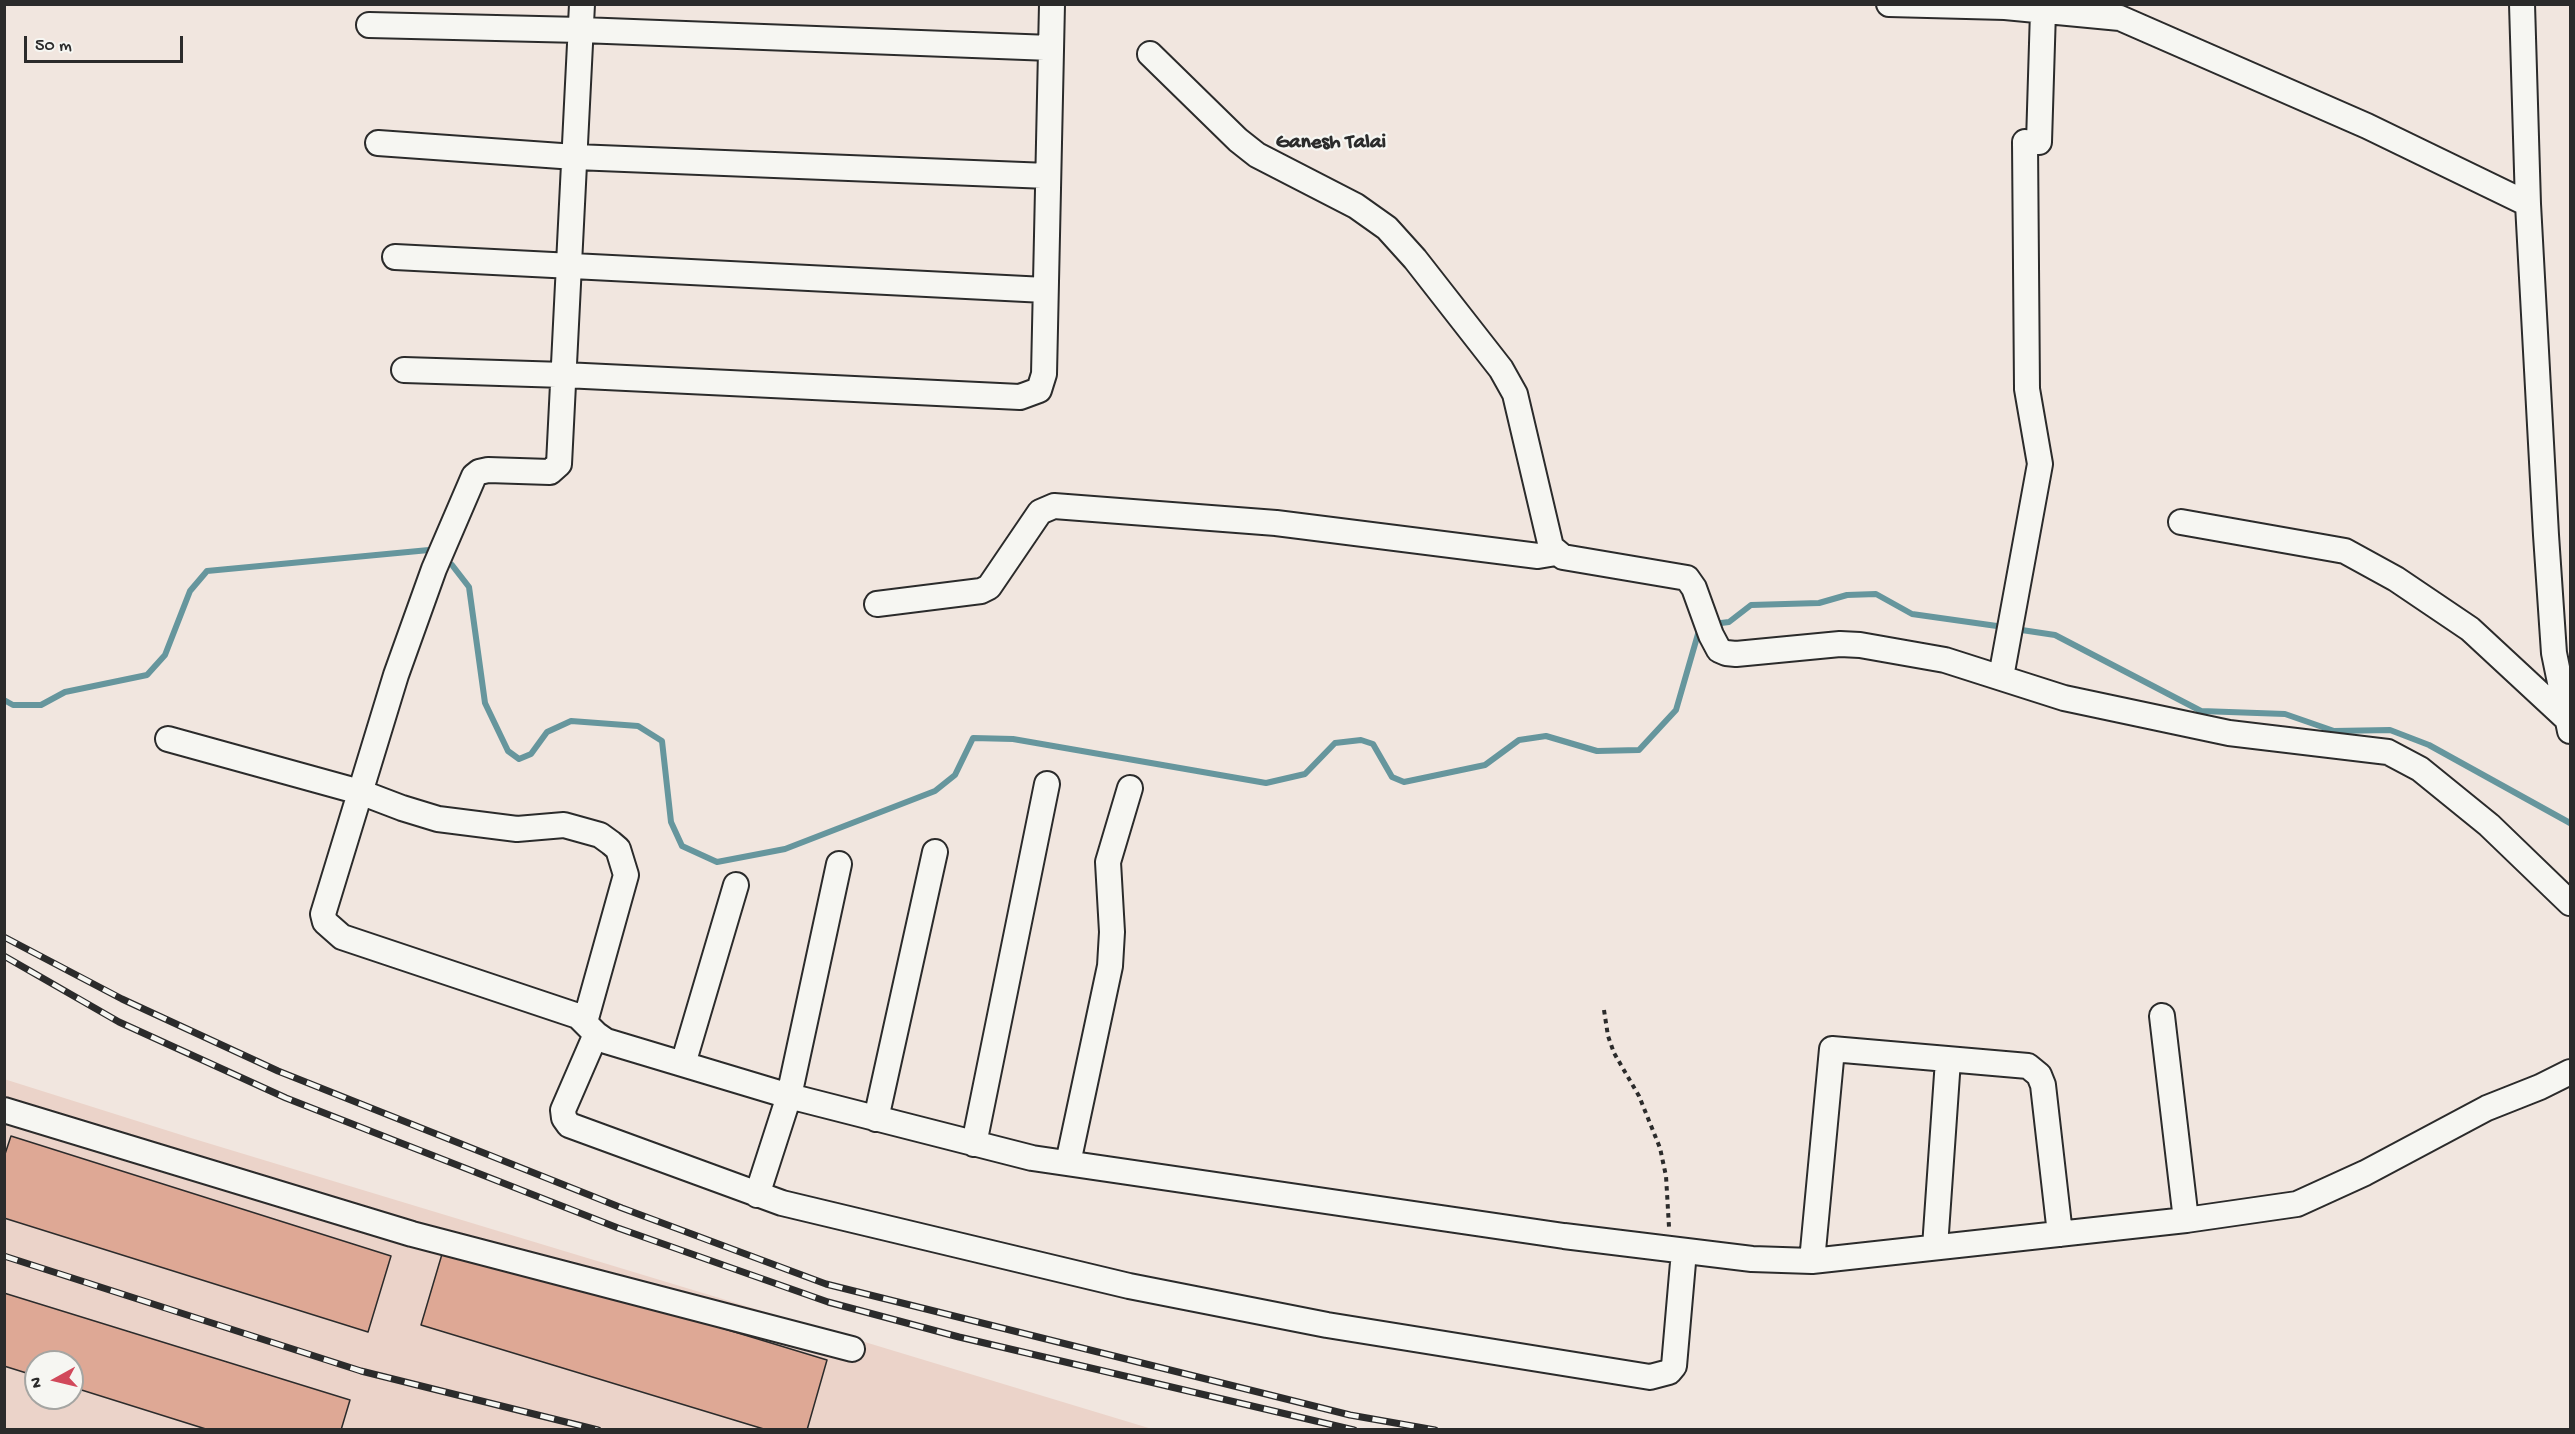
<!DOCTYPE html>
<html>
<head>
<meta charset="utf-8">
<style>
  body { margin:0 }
  #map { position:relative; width:2575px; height:1434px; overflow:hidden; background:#f1e6df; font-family:"Gochi Hand",sans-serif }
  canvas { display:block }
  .frame { position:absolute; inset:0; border:6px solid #2b2b2b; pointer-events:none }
  .north { position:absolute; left:24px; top:1350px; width:60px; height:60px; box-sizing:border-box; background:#f6f6f2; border:2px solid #a5a5a2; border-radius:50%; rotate:262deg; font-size:16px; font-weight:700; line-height:24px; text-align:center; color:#2b2b2b }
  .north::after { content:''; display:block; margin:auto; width:21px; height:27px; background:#d1495b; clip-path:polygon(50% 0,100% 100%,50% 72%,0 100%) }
  .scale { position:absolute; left:24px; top:36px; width:159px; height:27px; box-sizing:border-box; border:3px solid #2b2b2b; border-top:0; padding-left:8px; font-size:18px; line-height:21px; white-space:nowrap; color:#2b2b2b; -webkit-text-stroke:4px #f6f6f2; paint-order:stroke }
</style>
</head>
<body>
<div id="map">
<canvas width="2575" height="1434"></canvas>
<div class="frame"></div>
<div class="north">N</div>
<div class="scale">50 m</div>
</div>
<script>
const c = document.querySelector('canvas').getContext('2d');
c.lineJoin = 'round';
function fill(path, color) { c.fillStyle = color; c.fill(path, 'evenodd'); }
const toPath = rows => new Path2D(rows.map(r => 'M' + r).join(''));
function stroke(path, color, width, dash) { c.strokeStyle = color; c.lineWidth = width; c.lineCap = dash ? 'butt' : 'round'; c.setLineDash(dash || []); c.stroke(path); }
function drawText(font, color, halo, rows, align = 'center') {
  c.font = font + ' "Gochi Hand",sans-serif'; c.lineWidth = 4.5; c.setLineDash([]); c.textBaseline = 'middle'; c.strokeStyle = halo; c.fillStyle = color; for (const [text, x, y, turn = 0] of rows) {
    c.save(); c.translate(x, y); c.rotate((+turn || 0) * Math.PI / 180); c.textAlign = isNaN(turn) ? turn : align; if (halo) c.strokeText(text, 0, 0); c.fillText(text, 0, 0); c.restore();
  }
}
const built = toPath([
  [4,1079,191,1138,1152,1429,5,1429],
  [36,1362,72,1362,72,1398,36,1398]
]);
const stream = toPath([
  [443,559,452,565,469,587,485,703,508,751,519,759,531,754,547,732,571,721,638,726,662,741,671,822,682,846,717,862,785,849,935,791,955,775,973,738,1013,739,1266,783,1305,774,1335,743,1361,740,1373,744,1392,777,1404,782,1485,765,1519,740,1546,736,1597,751,1639,750,1676,710,1700,627],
  [1713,624,1729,622,1751,605,1819,603,1847,595,1876,594,1912,614,2004,627],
  [2015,629,2055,635,2201,711,2285,714,2334,731,2390,730,2429,745,2570,823],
  [4,700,13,705,41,705,65,692,147,675,165,655,190,591,207,571,429,550,435,553]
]);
const building = toPath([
  [11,1136,391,1256,368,1332,4,1218,4,1157,11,1136],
  [445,1244,827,1360,807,1430,767,1430,421,1325,445,1244],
  [4,1293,350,1400,341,1430,209,1430,72,1387,72,1362,36,1362,36,1376,4,1366,4,1293]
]);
const path = toPath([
  [1604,1010,1608,1036,1614,1053,1639,1096,1660,1148,1666,1176,1669,1227]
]);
const minor = toPath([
  [582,4,559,464,550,472,488,470,479,472,474,476,434,569,396,675,323,914,325,922,342,937,578,1016,596,1034,606,1041,789,1096,1032,1158,1564,1236,1752,1259,1812,1261,2186,1220,2297,1204,2365,1173,2487,1108,2540,1087,2570,1072],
  [1889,4,2005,7,2120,18,2367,126,2528,204],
  [2522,4,2528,204,2546,535,2554,653,2570,731],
  [369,25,581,30,1051,48],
  [1150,54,1238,140,1257,155,1356,206,1387,228,1415,259,1501,369,1515,394,1551,547,1563,557,1687,578,1694,588,1711,635,1719,650,1726,653,1736,654,1840,644,1860,645,1945,660,2064,698,2229,733,2388,752,2420,769,2489,825,2570,903],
  [2039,142,2043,11],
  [378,143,575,157,1048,176],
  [395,257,1045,290],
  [404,370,564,375,1020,397,1039,390,1044,374,1052,4],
  [2181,522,2345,551,2396,579,2470,629,2566,718],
  [877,604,981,591,989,587,1040,512,1054,506,1276,523,1538,556,1556,553],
  [2001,677,2040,464,2027,389,2025,142],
  [168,739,360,792,402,808,438,819,517,829,564,825,600,835,611,843,618,849,626,875,585,1022],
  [2162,1016,2186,1220],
  [596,1034,563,1110,564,1118,569,1125,782,1203,1129,1286,1327,1325,1650,1377,1669,1372,1674,1366,1684,1251],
  [683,1064,736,885],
  [4,1110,412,1234,852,1349],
  [876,1119,935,852],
  [974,1144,1047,784],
  [1068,1163,1110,966,1112,932,1108,862,1130,788],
  [757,1195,789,1096,839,864],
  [1935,1247,1948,1060],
  [1812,1261,1832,1049,2028,1066,2039,1075,2043,1085,2060,1234]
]);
const rail = toPath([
  [4,937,122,999,278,1071,622,1208,826,1284,1350,1415,1435,1430],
  [4,956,119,1022,286,1098,618,1228,828,1302,959,1337,1354,1430],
  [4,1256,361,1371,598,1430]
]);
const neighbourhoodNames = [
  ["Ganesh Talai",1331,144]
];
fill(built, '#ebd3c9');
stroke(stream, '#66969d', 6);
fill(building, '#dea895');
stroke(building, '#2b2b2b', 1.5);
stroke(minor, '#2b2b2b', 28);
stroke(path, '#2b2b2b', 4, [4.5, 4.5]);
stroke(minor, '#f6f6f2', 24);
stroke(rail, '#2b2b2b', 7);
stroke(rail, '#f6f6f2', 4.5, [14]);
drawText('bold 21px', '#2b2b2b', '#f6f6f2', neighbourhoodNames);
</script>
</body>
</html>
